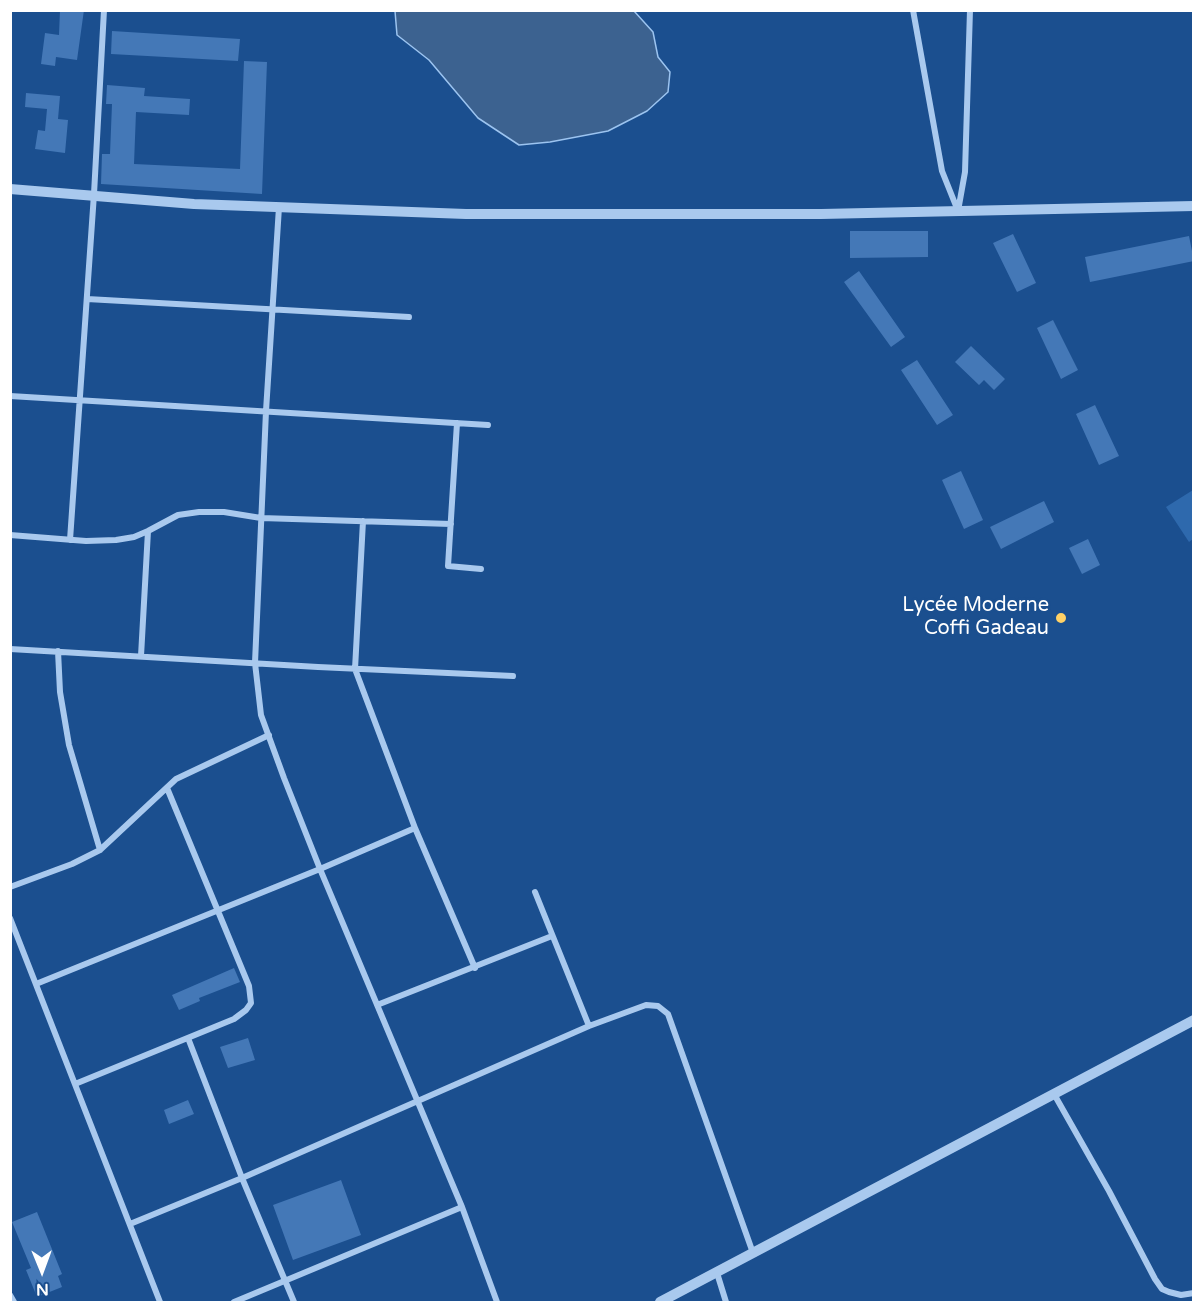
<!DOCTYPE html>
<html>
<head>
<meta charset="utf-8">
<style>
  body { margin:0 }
  #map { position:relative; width:1204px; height:1313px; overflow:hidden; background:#1b4f8f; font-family:"Varela Round",sans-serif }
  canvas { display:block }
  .frame { position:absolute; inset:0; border:12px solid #fff; pointer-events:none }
  .north { position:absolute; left:12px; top:1241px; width:60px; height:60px; -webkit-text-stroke:4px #1b4f8f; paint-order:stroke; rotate:179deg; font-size:16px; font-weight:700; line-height:24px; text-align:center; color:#fff }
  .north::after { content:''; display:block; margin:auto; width:21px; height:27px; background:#fff; clip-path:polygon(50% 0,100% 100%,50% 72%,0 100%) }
</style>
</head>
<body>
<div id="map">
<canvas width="1204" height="1313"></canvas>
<div class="frame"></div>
<div class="north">N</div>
</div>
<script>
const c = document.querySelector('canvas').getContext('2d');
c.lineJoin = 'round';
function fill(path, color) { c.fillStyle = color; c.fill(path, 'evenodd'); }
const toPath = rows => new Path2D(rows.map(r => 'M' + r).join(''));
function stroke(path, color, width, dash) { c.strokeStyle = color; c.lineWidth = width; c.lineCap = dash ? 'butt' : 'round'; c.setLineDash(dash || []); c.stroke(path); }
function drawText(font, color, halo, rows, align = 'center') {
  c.font = font + ' "Varela Round",sans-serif'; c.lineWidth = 5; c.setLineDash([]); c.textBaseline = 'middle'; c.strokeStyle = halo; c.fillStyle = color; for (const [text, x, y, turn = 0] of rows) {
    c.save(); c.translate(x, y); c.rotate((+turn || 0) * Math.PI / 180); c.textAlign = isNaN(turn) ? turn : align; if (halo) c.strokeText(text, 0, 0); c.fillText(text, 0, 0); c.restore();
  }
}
const green = toPath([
  [1193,490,1193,539,1189,542,1166,507]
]);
const water = toPath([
  [395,11,634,11,653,32,658,57,670,72,668,92,647,111,608,131,550,142,519,145,478,118,429,60,397,35,395,11]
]);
const building = toPath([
  [60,10,84,10,77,60,56,57,55,66,41,64,45,33,59,35],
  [112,31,240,39,238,61,111,54],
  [244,61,267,62,262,194,101,184,102,154,110,154,112,104,106,104,107,85,145,88,144,96,190,99,189,115,136,112,134,164,240,169],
  [26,93,60,96,58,119,68,120,65,153,35,149,38,130,45,131,47,109,25,107],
  [850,231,928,231,928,257,850,258],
  [1013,234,1036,283,1017,292,993,243],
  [1189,236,1194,261,1090,282,1085,257],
  [859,271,905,337,891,347,844,282],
  [1053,320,1078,370,1061,379,1037,328],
  [971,346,1005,379,994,390,984,380,979,385,955,362],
  [917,360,953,415,937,425,901,370],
  [1095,405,1119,456,1099,465,1076,414],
  [961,471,983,520,964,529,942,480],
  [1044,501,1054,522,1001,549,990,527],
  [1088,539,1100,565,1082,574,1069,548],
  [234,968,240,982,199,998,200,1001,179,1010,172,995],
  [248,1038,255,1060,228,1068,220,1047],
  [188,1100,194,1114,169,1124,164,1110],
  [341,1180,361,1235,293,1260,273,1205],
  [37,1212,62,1274,58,1276,62,1287,37,1297,26,1270,31,1268,12,1222]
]);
const minor = toPath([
  [913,10,942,171,958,211],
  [279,207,266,411,255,663,261,715,284,778,320,869,462,1207,497,1302],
  [958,211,965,172,970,10],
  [87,299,409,317],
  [10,396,488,425],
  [457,423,448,566,481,569],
  [363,521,355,669,415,828,475,968],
  [10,535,86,541,116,540,134,537,148,531,178,515,199,512,224,512,261,518,451,524],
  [70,540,94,194,104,10],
  [10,649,318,667,513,676],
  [58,651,60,692,69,745,100,850],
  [141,656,148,531],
  [10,887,72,864,100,850,176,779,269,735],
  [535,892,589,1026],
  [10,918,160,1302],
  [36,984,320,869,415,828],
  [377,1005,552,936],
  [188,1038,242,1178,294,1302],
  [75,1084,234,1019,246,1010,251,1003,249,986,167,788],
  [1054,1094,1109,1191,1155,1279,1162,1289,1169,1292,1181,1295,1194,1293],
  [130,1224,242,1178,589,1026,646,1005,658,1006,668,1014,753,1253],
  [717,1273,726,1302],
  [10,1295,14,1302],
  [234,1302,462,1207]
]);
const tertiary = toPath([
  [10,189,194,204,466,214,821,214,1194,206],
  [660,1302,1194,1020]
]);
const markers = [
  [1061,618,6,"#ffd166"]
];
const poiNames = [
  ["Lycée Moderne",1049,606],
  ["Coffi Gadeau",1049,629]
];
fill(green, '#2e69ad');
fill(water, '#3c6290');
stroke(water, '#9cc4f0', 1.5);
fill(building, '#4478b7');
stroke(minor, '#a9c9ee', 6);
stroke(tertiary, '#a9c9ee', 10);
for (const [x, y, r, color] of markers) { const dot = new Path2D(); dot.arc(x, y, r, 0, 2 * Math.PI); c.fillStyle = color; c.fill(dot); stroke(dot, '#1b4f8f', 2); }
drawText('20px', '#fff', '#1b4f8f', poiNames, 'right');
</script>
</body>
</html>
